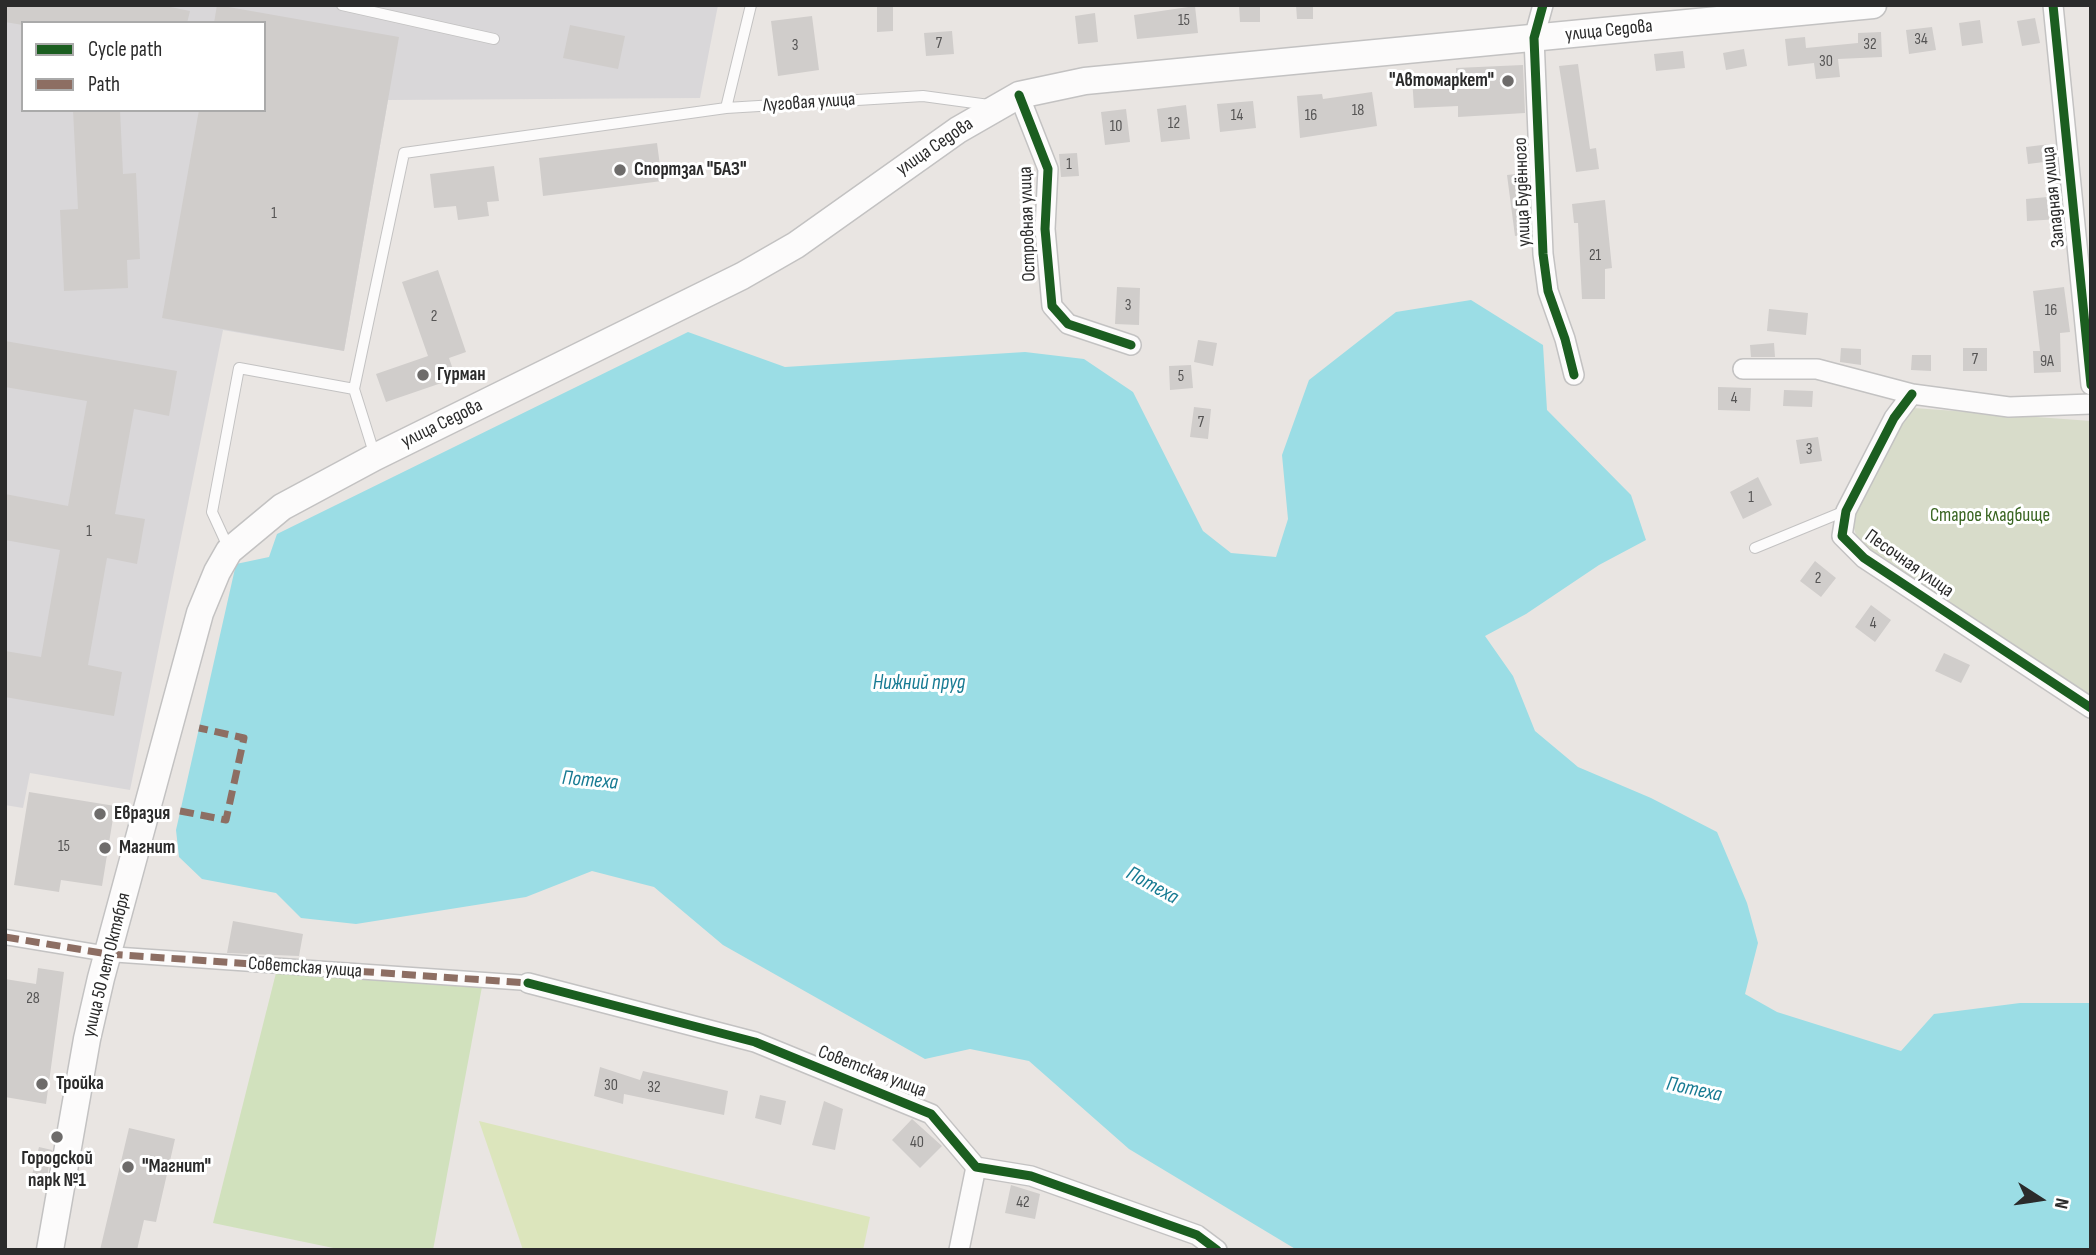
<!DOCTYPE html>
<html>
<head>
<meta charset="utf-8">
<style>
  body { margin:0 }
  #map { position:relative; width:2096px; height:1255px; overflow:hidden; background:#e9e5e2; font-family:"Sofia Sans Condensed",sans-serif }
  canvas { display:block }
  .frame { position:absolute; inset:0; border:7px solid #2b2b2b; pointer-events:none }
  .legend { position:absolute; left:21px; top:21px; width:245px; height:91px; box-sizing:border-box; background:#fff; border:2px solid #aaa; margin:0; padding:9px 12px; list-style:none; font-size:21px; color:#2b2b2b }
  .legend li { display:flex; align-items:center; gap:14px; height:35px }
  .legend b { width:35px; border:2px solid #aaa }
  .north { position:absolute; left:2005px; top:1164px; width:70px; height:70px; -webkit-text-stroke:5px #fff; paint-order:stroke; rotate:102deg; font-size:19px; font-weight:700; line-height:28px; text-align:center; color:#2b2b2b }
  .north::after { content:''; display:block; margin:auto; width:24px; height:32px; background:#2b2b2b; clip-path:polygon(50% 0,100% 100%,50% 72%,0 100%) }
</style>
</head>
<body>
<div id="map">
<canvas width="2096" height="1255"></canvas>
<div class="frame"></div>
<ul class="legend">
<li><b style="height:9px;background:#1b5e20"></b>Cycle path</li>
<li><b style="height:9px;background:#8d6e63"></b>Path</li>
</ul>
<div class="north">N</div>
</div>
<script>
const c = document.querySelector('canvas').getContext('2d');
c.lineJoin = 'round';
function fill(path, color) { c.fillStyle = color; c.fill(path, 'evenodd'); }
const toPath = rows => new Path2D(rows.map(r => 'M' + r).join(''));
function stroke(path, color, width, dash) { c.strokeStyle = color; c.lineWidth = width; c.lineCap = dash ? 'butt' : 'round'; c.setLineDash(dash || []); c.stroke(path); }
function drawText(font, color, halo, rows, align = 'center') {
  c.font = font + ' "Sofia Sans Condensed",sans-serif'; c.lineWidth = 6; c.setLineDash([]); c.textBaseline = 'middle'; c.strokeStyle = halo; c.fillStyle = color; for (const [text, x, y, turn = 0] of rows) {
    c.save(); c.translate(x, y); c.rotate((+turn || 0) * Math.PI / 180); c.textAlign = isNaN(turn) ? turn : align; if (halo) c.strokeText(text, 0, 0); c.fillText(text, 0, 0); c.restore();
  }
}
const industrial = toPath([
  [5,5,718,5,700,98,388,100,344,351,223,330,130,790,30,773,23,808,5,805],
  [23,23,264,23,264,110,23,110]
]);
const green = toPath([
  [279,961,484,976,433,1250,343,1250,213,1223]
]);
const cemetery = toPath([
  [1914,408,2091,421,2091,698,1944,609,1858,542,1850,514,1904,414]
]);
const pitch = toPath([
  [479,1121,870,1217,863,1250,523,1250]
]);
const water = toPath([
  [1471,300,1543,345,1547,410,1631,495,1646,540,1599,565,1526,614,1485,636,1513,676,1535,731,1578,767,1651,798,1717,832,1747,903,1758,943,1745,994,1777,1012,1901,1051,1934,1014,2020,1003,2091,1003,2091,1250,1297,1250,1129,1149,1029,1061,970,1049,925,1059,723,945,654,887,592,871,526,897,356,924,301,918,276,893,202,879,179,857,176,830,236,564,269,557,277,534,688,332,785,367,1025,352,1084,359,1133,392,1203,531,1231,553,1276,557,1288,519,1282,455,1309,380,1396,312]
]);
const building = toPath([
  [5,5,161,5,190,11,187,23,23,25,5,22],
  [217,5,399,37,344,351,162,318,199,110,264,110,264,23,214,23],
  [877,5,893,5,893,31,877,32],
  [1239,5,1260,5,1260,22,1240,22],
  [1296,5,1313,5,1313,19,1297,19],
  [1195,6,1198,33,1137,39,1134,15],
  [1095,13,1098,42,1078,44,1075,16],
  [812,16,819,70,778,76,771,21],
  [2035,18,2040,43,2022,46,2017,21],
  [1980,20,1983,43,1962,46,1959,23],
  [570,25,625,36,618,69,563,58],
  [1932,27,1936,50,1909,54,1906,30],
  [952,31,954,54,926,56,924,33],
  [1881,32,1882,57,1838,59,1840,77,1816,79,1814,63,1788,66,1785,39,1805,37,1806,48,1858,43,1858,33],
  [1744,49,1747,66,1726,70,1723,53],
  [1683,51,1685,68,1656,71,1654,54],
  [1578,64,1590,149,1596,148,1599,169,1576,172,1559,66],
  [1523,65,1525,113,1458,117,1458,106,1414,108,1412,77,1456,75,1456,68],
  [1372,92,1377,126,1300,138,1297,96,1322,94,1323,99],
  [1253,101,1256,128,1220,132,1217,104],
  [1186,105,1190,139,1161,142,1157,109],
  [1126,109,1130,142,1105,145,1101,112],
  [73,110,120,110,123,174,136,173,140,259,127,260,128,288,64,291,60,210,78,209],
  [657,143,662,181,543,196,539,158],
  [2050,144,2052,161,2028,164,2026,147],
  [1077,153,1079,176,1061,177,1059,154],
  [494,166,499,201,487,202,489,216,458,220,456,206,434,208,430,174],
  [1527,173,1530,234,1515,236,1507,175],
  [2058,196,2060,219,2027,221,2026,199],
  [1605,200,1612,268,1605,269,1605,299,1582,299,1578,223,1574,223,1572,204],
  [438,270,466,352,449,358,456,378,386,402,376,374,428,356,402,282],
  [1117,287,1140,288,1139,325,1115,324],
  [2064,287,2070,332,2060,333,2061,372,2034,373,2033,351,2040,351,2033,291],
  [1769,309,1808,313,1806,335,1767,331],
  [1198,340,1217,343,1213,366,1194,362],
  [5,341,177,371,169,416,134,409,115,514,145,519,137,564,107,558,88,665,122,672,114,716,5,697,5,651,41,657,60,550,5,540,5,494,68,506,87,401,5,387],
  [1774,343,1775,357,1751,357,1750,345],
  [1841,348,1861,349,1861,365,1840,362],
  [1963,348,1987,348,1987,371,1963,371],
  [1912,355,1931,355,1931,371,1911,370],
  [1191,365,1193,388,1170,390,1169,366],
  [1718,387,1751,388,1750,411,1718,410],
  [1784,390,1813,391,1812,407,1783,406],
  [1194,407,1211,409,1208,439,1190,437],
  [1818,437,1822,461,1800,464,1796,440],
  [1758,477,1772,505,1743,519,1730,492],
  [1815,561,1836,578,1821,597,1800,581],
  [1871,605,1891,620,1875,642,1855,627],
  [1944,653,1970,665,1961,683,1935,671],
  [29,792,115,806,102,886,61,880,59,892,14,885],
  [233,921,303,934,299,956,227,953],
  [38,968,64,972,46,1104,5,1097,5,979,36,984],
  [600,1067,640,1080,643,1071,728,1091,724,1115,624,1094,623,1104,594,1096],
  [760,1095,786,1101,781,1125,755,1118],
  [824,1101,843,1109,835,1150,812,1145],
  [912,1119,942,1146,920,1168,892,1140],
  [129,1128,175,1139,156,1222,144,1220,137,1250,100,1250],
  [39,1147,52,1150,46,1182,31,1179],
  [1011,1185,1040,1194,1035,1219,1005,1213]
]);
const service = toPath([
  [342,5,494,39],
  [751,5,726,108,923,96,989,105],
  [375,456,354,389,404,153,726,108],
  [1755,548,1845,511],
  [229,549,212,512,239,368,354,389]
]);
const pedestrian = toPath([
  [5,937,108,954,528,983]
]);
const minor = toPath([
  [1543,5,1534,38,1543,254,1548,291,1565,339,1574,375],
  [2053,5,2091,385],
  [1019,95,1048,169,1045,229,1052,306,1068,324,1131,345],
  [1743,369,1817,369,1912,394,2009,407,2091,404],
  [1912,394,1894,418,1846,511,1842,536,1864,558,2091,708],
  [528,983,755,1042,931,1114,976,1167,1031,1176,1197,1235,1217,1250],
  [959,1250,976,1167]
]);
const secondary = toPath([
  [50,1250,87,1039,101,978,200,613,217,572,229,551,282,507,375,457,742,276,796,245,958,130,1019,95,1085,81,1873,5]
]);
const quiet = toPath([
  [180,811,226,820,244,738,199,728],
  [5,937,108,954,528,983]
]);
const cycleway = toPath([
  [1543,5,1534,38,1543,254,1548,291,1565,339,1574,375],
  [2053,5,2091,385],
  [1019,95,1048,169,1045,229,1052,306,1068,324,1131,345],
  [1912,394,1894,418,1846,511,1842,536,1864,558,2091,708],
  [528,983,755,1042,931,1114,976,1167,1031,1176,1197,1235,1217,1250]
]);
const markers = [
  [1508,81,7,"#6e6c6b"],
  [620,170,7,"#6e6c6b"],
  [423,375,7,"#6e6c6b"],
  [100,814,7,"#6e6c6b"],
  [105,848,7,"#6e6c6b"],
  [42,1084,7,"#6e6c6b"],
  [57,1137,7,"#6e6c6b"],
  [128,1167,7,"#6e6c6b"]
];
const numberNames = [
  ["15",1184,21],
  ["34",1921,40],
  ["7",939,44],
  ["32",1870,45],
  ["3",795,46],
  ["30",1826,62],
  ["18",1358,111],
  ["14",1237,116],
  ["16",1311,116],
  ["12",1174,124],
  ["10",1116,127],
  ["1",1069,165],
  ["1",274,214],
  ["21",1595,256],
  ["3",1128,306],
  ["16",2051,311],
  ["2",434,317],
  ["7",1975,360],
  ["9А",2047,362],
  ["5",1181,377],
  ["4",1734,399],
  ["7",1201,423],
  ["3",1809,450],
  ["1",1751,498],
  ["1",89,532],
  ["2",1818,579],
  ["4",1873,624],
  ["15",64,847],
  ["28",33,999],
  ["30",611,1086],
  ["32",654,1088],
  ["40",917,1143],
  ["42",1023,1203]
];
const streetNames = [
  ["улица Седова",1609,31,-6],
  ["Луговая улица",809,103,-4],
  ["улица Седова",935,147,-34],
  ["улица Будённого",1523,192,-92],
  ["Западная улица",2054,197,-96],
  ["Островная улица",1028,224,-92],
  ["улица Седова",442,424,-26],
  ["Песочная улица",1909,564,35],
  ["улица 50 лет Октября",107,965,-76],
  ["Советская улица",305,968,4],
  ["Советская улица",872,1072,21]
];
const poiNames = [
  ["\"Автомаркет\"",1494,81,"right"],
  ["Спортзал \"БАЗ\"",634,170],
  ["Гурман",437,375],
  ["Евразия",114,814],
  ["Магнит",119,848],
  ["Тройка",56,1084],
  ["Городской",57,1159,"center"],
  ["парк №1",57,1181,"center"],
  ["\"Магнит\"",142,1167]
];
const parkNames = [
  ["Старое кладбище",1990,516]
];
const waterNames = [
  ["Нижний пруд",919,684],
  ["Потеха",590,781,5],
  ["Потеха",1152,886,29],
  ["Потеха",1694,1090,12]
];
fill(industrial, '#d9d7d9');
fill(green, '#d1e1bd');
fill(cemetery, '#d8dcca');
fill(pitch, '#dce5bc');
fill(water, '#9bdde5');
fill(building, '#d0cdcb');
stroke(service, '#c3c2c2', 12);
stroke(pedestrian, '#c3c2c2', 17);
stroke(minor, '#c3c2c2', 22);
stroke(secondary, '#c3c2c2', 29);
stroke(service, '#fcfbfb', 10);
stroke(pedestrian, '#fcfbfb', 14);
stroke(minor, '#fcfbfb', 19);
stroke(secondary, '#fcfbfb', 26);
stroke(quiet, '#8d6e63', 7, [14, 7]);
stroke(cycleway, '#1b5e20', 9);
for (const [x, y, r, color] of markers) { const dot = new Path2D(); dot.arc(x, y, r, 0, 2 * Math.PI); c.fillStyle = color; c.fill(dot); stroke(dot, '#fff', 2.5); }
drawText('16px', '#555454', null, numberNames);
drawText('19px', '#2b2b2b', '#fff', streetNames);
drawText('bold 19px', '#2b2b2b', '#fff', poiNames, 'left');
drawText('19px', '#386420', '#fff', parkNames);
drawText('italic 21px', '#187b93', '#fff', waterNames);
</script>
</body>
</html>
